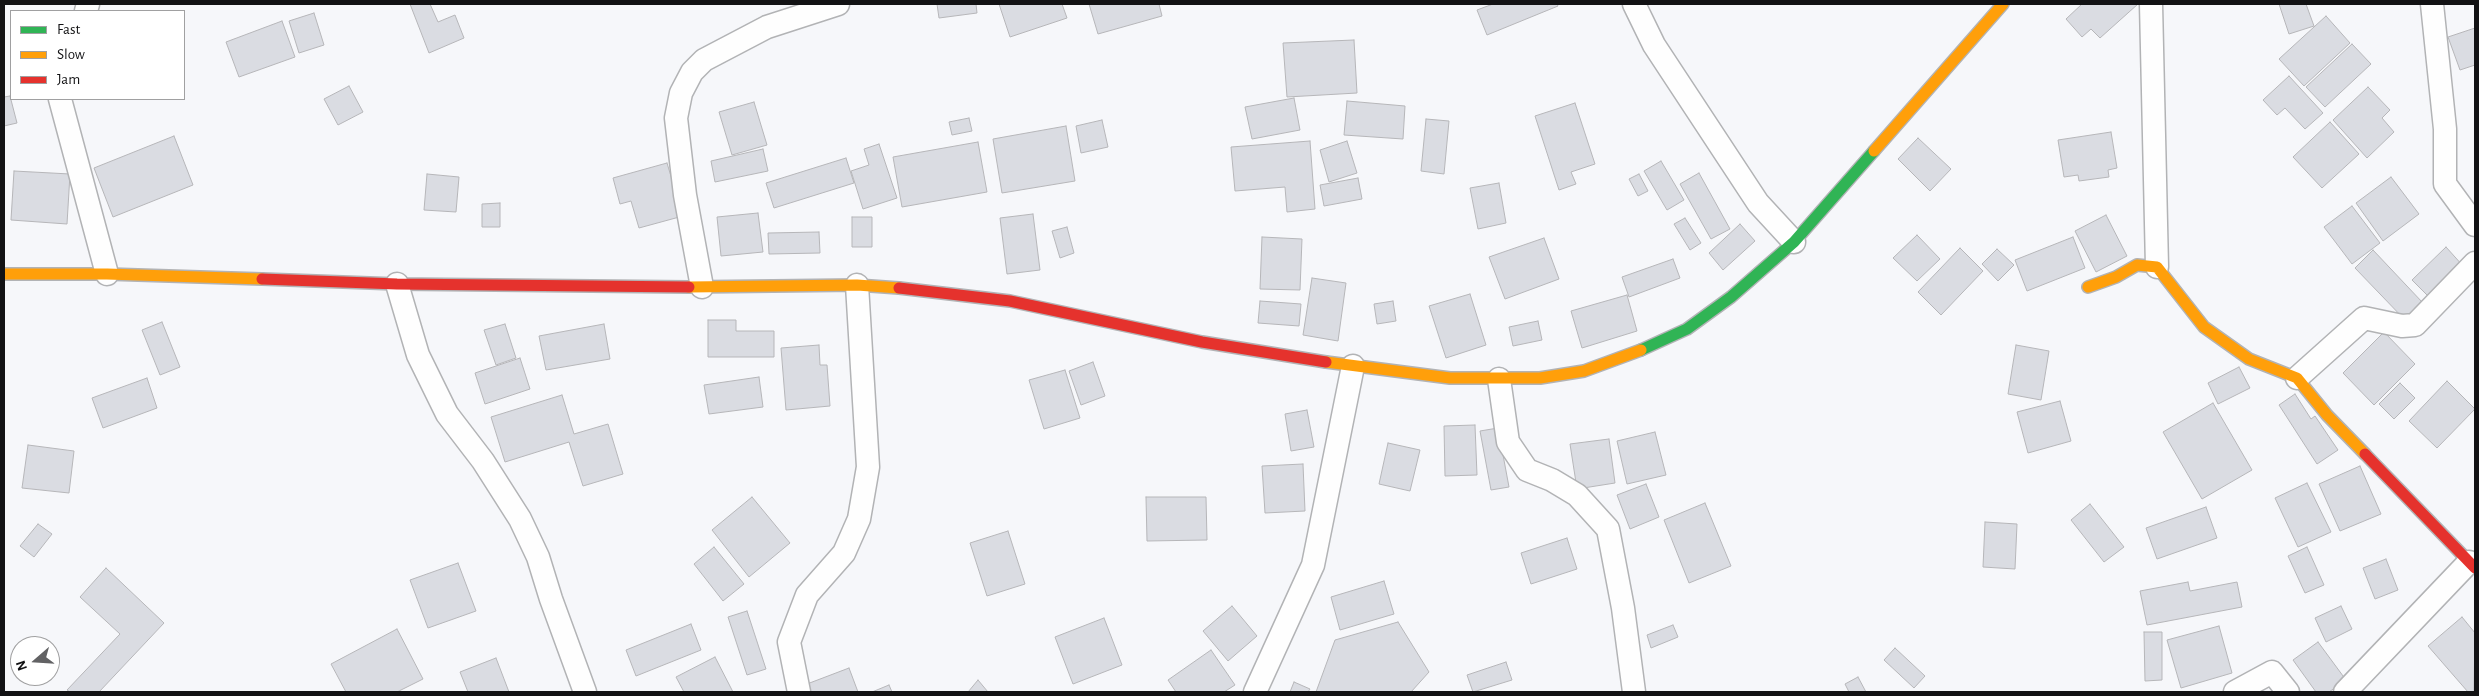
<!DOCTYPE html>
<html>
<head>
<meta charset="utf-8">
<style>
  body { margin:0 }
  #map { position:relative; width:2479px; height:696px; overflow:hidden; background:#f6f7fa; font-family:"Alegreya Sans",sans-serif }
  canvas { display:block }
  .frame { position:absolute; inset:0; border:5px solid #121214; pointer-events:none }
  .legend { position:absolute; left:10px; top:10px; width:175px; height:90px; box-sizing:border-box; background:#fff; border:1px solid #a0a0a1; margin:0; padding:6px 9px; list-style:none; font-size:15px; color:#121214 }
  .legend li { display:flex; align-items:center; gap:10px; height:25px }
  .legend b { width:25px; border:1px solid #a0a0a1 }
  .north { position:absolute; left:10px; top:636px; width:50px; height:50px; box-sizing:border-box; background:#fff; border:1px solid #a0a0a1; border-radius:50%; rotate:251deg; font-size:14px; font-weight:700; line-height:20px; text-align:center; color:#121214 }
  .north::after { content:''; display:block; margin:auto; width:18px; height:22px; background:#626264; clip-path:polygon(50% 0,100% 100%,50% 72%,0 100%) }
</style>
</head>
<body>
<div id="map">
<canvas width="2479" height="696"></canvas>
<div class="frame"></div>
<ul class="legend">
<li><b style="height:6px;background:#30b455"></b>Fast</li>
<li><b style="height:6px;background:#ff9f0a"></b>Slow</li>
<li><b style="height:6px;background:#e5322d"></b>Jam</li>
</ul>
<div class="north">N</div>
</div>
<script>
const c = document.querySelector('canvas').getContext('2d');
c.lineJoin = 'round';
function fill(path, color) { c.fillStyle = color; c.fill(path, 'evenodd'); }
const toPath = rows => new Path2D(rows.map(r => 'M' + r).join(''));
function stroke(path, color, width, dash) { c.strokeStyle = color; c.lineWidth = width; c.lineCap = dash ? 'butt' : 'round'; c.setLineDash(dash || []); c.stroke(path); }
const building = toPath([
  [410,4,430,4,438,22,455,15,464,38,429,53,410,4],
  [937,4,976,4,977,13,939,18,937,4],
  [999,4,1062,4,1067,18,1010,37,999,4],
  [1089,4,1159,4,1162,16,1098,34,1089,4],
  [1493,4,1557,4,1558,6,1487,35,1477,10,1493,4],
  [2082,4,2138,4,2100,38,2091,29,2082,37,2066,19,2082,4],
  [2279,4,2306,4,2314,26,2289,34,2279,4],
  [314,13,324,45,299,53,289,21,314,13],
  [2326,16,2350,43,2304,86,2279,59,2326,16],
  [282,21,295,57,239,77,226,42,282,21],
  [2475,28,2475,65,2460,70,2448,37,2475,28],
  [1354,40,1357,93,1287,97,1283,43,1354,40],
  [2352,44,2371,64,2325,107,2306,87,2352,44],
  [2289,76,2323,113,2305,129,2285,108,2277,115,2263,100,2289,76],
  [349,86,363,112,338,125,324,99,349,86],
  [2368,87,2390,110,2382,118,2394,132,2367,158,2333,120,2368,87],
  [10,96,17,123,4,126,4,97,10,96],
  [1294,98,1300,130,1252,139,1245,107,1294,98],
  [1347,101,1405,106,1403,139,1344,135,1347,101],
  [754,102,767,145,732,155,719,112,754,102],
  [1575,103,1595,164,1571,172,1576,184,1559,190,1535,116,1575,103],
  [969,118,972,131,952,135,949,122,969,118],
  [1426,119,1449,121,1444,174,1421,171,1426,119],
  [1102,120,1108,147,1081,153,1076,126,1102,120],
  [2330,122,2359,154,2322,188,2293,157,2330,122],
  [1066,126,1075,181,1002,193,993,139,1066,126],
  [2111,132,2117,168,2108,170,2109,177,2079,181,2078,175,2064,177,2058,140,2111,132],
  [174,136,193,185,113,217,94,168,174,136],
  [1918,138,1951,169,1930,191,1898,159,1918,138],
  [1310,141,1315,209,1287,212,1285,187,1235,191,1231,147,1310,141],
  [1347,141,1357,173,1329,182,1320,150,1347,141],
  [978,142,987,192,902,207,893,157,978,142],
  [879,144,897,198,863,209,851,171,869,165,864,149,879,144],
  [763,149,768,171,715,182,711,161,763,149],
  [846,158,854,183,774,208,766,183,846,158],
  [1661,161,1684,200,1667,210,1644,171,1661,161],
  [667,163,683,216,639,228,631,201,620,204,613,178,667,163],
  [14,171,70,174,67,224,11,220,14,171],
  [1699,173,1730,229,1711,239,1680,184,1699,173],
  [427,174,459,177,456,212,424,210,427,174],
  [1639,174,1648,191,1638,196,1629,179,1639,174],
  [2391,177,2419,214,2383,241,2356,203,2391,177],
  [1358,178,1362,199,1324,206,1320,185,1358,178],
  [1499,183,1506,223,1478,229,1470,188,1499,183],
  [500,203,500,227,482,227,482,204,500,203],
  [2352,206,2380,243,2352,264,2324,227,2352,206],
  [758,213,763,252,721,256,717,217,758,213],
  [1033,214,1040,270,1007,274,1000,218,1033,214],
  [2106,215,2127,256,2096,272,2075,231,2106,215],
  [852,217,872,217,872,247,852,247,852,217],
  [1685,218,1701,243,1690,250,1674,224,1685,218],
  [1740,224,1755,241,1723,270,1709,253,1740,224],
  [1067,227,1074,253,1060,258,1052,231,1067,227],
  [819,232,820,253,769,254,768,233,819,232],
  [1917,235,1940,259,1917,281,1893,258,1917,235],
  [1262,237,1302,239,1300,290,1260,289,1262,237],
  [2073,237,2085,268,2027,291,2015,260,2073,237],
  [1544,238,1559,279,1505,299,1489,257,1544,238],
  [2446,247,2464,267,2431,299,2412,280,2446,247],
  [1960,248,1983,271,1941,315,1918,292,1960,248],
  [1997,249,2014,265,1998,281,1982,264,1997,249],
  [2373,250,2423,303,2405,320,2355,268,2373,250],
  [1673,259,1680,278,1629,297,1622,277,1673,259],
  [1312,278,1346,283,1338,341,1303,335,1312,278],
  [1470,294,1486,345,1446,358,1429,306,1470,294],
  [1627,295,1637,331,1582,348,1571,311,1627,295],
  [1260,301,1301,304,1299,326,1258,323,1260,301],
  [1393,301,1396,321,1377,324,1374,304,1393,301],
  [708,320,736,320,736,331,774,331,774,357,708,357,708,320],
  [1538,321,1542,340,1513,346,1509,327,1538,321],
  [162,322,180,367,160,375,142,330,162,322],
  [505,324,516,358,496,365,484,330,505,324],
  [604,324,610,359,546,370,539,336,604,324],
  [2384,332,2415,364,2374,405,2343,373,2384,332],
  [819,345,820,365,827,365,830,406,786,410,781,348,819,345],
  [2016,345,2049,351,2041,400,2008,394,2016,345],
  [520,358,530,389,485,404,475,373,520,358],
  [1093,362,1105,396,1081,405,1069,371,1093,362],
  [2239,367,2250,388,2218,404,2208,383,2239,367],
  [1065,370,1080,418,1044,429,1029,380,1065,370],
  [759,377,763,407,709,414,704,385,759,377],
  [147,378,157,408,103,428,92,398,147,378],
  [2447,381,2475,409,2437,448,2409,421,2447,381],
  [2400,383,2415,398,2394,419,2379,404,2400,383],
  [2295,394,2311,419,2315,416,2338,450,2317,464,2279,405,2295,394],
  [562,395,574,434,608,424,623,474,583,486,569,442,505,462,491,417,562,395],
  [2060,401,2071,441,2028,453,2017,412,2060,401],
  [2213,403,2252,470,2202,499,2163,432,2213,403],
  [1307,410,1314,447,1291,451,1285,414,1307,410],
  [1475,425,1477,475,1445,476,1444,426,1475,425],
  [1498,428,1509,487,1491,490,1480,431,1498,428],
  [1655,432,1666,475,1627,484,1617,441,1655,432],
  [1609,439,1615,483,1577,489,1570,444,1609,439],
  [1388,443,1420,450,1410,491,1379,484,1388,443],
  [28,445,74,451,69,493,22,488,28,445],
  [1303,464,1305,511,1265,513,1262,466,1303,464],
  [2360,466,2381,514,2340,531,2319,484,2360,466],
  [2307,483,2331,532,2298,547,2275,498,2307,483],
  [1646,484,1659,517,1630,529,1617,495,1646,484],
  [752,497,790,543,749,577,712,530,752,497],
  [1146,497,1206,497,1207,540,1147,541,1146,497],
  [1705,503,1731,566,1689,583,1664,520,1705,503],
  [2090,504,2124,547,2104,562,2071,520,2090,504],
  [2206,507,2217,538,2157,559,2146,528,2206,507],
  [1985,522,2017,524,2015,569,1983,567,1985,522],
  [38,524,52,534,34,557,20,546,38,524],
  [1008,531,1025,584,987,596,970,543,1008,531],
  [1567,538,1577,569,1531,584,1521,553,1567,538],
  [714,547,744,584,723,601,694,564,714,547],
  [2307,547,2324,585,2305,593,2288,556,2307,547],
  [2386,559,2398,590,2375,599,2363,568,2386,559],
  [458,563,476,611,428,628,410,580,458,563],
  [106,568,164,623,99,692,70,692,67,690,120,634,80,597,106,568],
  [1384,581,1394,614,1340,630,1331,597,1384,581],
  [2188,582,2190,591,2237,582,2242,607,2147,625,2140,591,2188,582],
  [1232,606,1257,636,1228,661,1203,631,1232,606],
  [2341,606,2352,629,2326,642,2315,618,2341,606],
  [747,611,766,669,747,675,728,617,747,611],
  [2462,617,2475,633,2474,692,2468,692,2428,646,2462,617],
  [1104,618,1122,665,1073,684,1055,637,1104,618],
  [1398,622,1429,672,1411,692,1316,692,1335,640,1398,622],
  [691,624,701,650,636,676,626,650,691,624],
  [1673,625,1678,637,1651,648,1647,635,1673,625],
  [2219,626,2232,673,2181,688,2167,640,2219,626],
  [397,629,423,679,397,692,346,692,331,664,397,629],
  [2144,632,2162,632,2162,680,2145,681,2144,632],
  [2318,642,2346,680,2329,692,2316,692,2293,660,2318,642],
  [1895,648,1925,676,1914,688,1884,660,1895,648],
  [1211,650,1235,685,1224,692,1176,692,1168,680,1211,650],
  [715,657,733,692,684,692,676,677,715,657],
  [496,658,509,692,468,692,460,672,496,658],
  [1506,662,1512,680,1473,692,1467,675,1506,662],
  [849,668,858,692,810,692,807,684,849,668],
  [1858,677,1866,692,1849,692,1845,684,1858,677],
  [978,680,988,692,968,692,978,680],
  [1294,682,1310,689,1308,692,1290,692,1294,682],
  [889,685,892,692,872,692,889,685]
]);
const street = toPath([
  [1634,4,1654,45,1758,203,1794,242],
  [2151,4,2157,267],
  [2432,4,2445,129,2445,184,2475,225],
  [86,11,88,4],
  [60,99,107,274],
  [397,284,418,355,447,414,483,461,520,519,538,557,551,599,585,692],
  [702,287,685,195,676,118,681,93,692,72,704,60,767,27,838,4],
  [2297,378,2364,318,2402,326,2415,325,2475,263],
  [1499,379,1508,442,1527,470,1552,480,1577,495,1608,529,1623,608,1634,692],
  [799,692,789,642,807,595,844,553,859,519,868,467,857,285],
  [1255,692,1313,565,1353,366],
  [2235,692,2272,672,2288,692],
  [2345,692,2469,562]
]);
const fast = toPath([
  [1641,350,1687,329,1731,297,1794,242,1874,151]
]);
const slow = toPath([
  [1874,151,2003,4],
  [4,274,107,274,262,279],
  [689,287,857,285,899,288],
  [2088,287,2116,277,2137,265,2157,267,2204,327,2249,359,2297,378,2327,415,2365,454],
  [1326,362,1450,378,1540,378,1584,371,1641,350]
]);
const jam = toPath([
  [262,279,397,284,689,287],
  [899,288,1010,301,1202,342,1326,362],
  [2365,454,2475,568]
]);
fill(building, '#dadce2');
stroke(building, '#b6b6b9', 1);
stroke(street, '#b2b3b5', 25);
stroke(fast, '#b2b3b5', 14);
stroke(slow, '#b2b3b5', 14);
stroke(jam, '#b2b3b5', 14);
stroke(street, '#fefefe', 22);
stroke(fast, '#30b455', 11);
stroke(slow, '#ff9f0a', 11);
stroke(jam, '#e5322d', 11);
</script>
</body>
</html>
